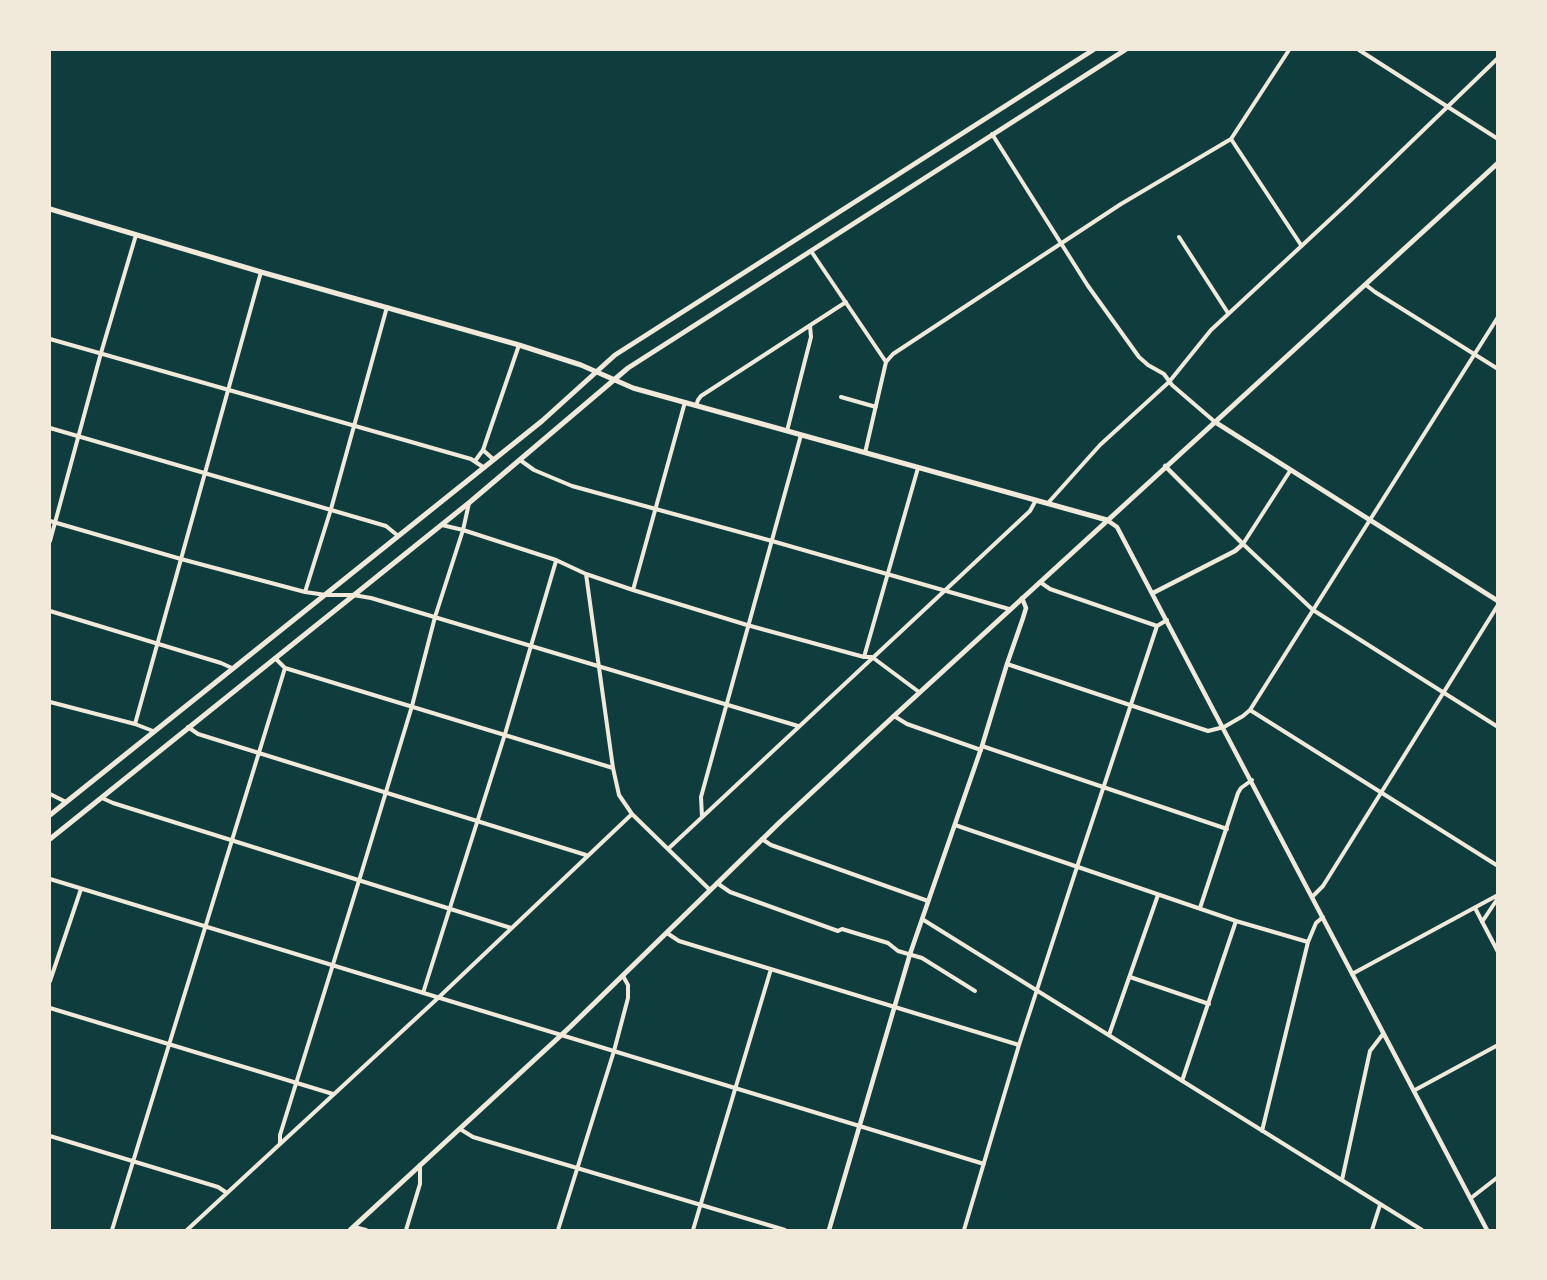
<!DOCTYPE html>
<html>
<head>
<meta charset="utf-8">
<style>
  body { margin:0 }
  #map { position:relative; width:1547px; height:1280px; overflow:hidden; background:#0f3d3e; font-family:Roboto,sans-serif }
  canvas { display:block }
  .frame { position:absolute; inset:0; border:51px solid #f1e9da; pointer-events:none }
</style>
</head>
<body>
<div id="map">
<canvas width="1547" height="1280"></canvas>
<div class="frame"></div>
</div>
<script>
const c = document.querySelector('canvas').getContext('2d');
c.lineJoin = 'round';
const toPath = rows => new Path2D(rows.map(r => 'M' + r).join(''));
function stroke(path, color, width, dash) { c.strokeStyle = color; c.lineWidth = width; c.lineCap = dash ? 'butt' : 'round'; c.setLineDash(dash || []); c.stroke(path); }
const minor = toPath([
  [1359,50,1498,139],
  [992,134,1088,286,1139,357,1148,365,1164,374,1172,385,1215,422],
  [1231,139,1301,245],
  [1179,237,1228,313],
  [811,251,886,362,865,453],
  [1366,285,1375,292,1498,369],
  [50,339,471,459,483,467],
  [886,362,893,354,1121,204,1231,139,1289,50],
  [841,397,876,407],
  [696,406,698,400,701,396,846,302],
  [50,428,386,526,397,535],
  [787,431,811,337,810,326],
  [483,450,493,459],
  [520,460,534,470,572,486,772,541,1009,609],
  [475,461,483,450,519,345],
  [1290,471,1243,544,1313,610,1498,727],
  [1048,503,1100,445,1169,382,1211,330,1351,200,1498,58],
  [50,521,181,559,305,592,326,595,353,595,371,598,798,726],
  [442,525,463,530,556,560,586,574,633,590,747,625,864,657,872,657,919,692],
  [50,541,101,353,136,235],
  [586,574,613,768,619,795,632,814,710,890],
  [1040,582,1050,589,1157,626],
  [633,590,685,402],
  [305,592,331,509,387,307],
  [50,611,221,663,232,668],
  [864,657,918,468],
  [275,658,285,668,613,768],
  [1007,664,1208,731,1224,727,1243,716,1250,710,1498,317],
  [50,702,135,724,153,731],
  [1250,710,1498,866],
  [894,716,907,724,981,750],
  [135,724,261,272],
  [188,727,198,734,586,855],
  [982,746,1227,829],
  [50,794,66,802],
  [102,798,113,803,511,928],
  [702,817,701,797,801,435],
  [955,825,1236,921,1308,942],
  [762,839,771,845,928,901],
  [668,849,1030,511,1036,500],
  [50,879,984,1164],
  [717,883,730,892,838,931,842,929,888,943,898,951,922,958,975,991],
  [1313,896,1323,886,1498,605],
  [1200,908,1238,793,1241,788,1252,780],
  [1475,908,1498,952],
  [922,919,1422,1230],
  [1482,922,1498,898],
  [667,933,679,941,1019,1045],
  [1352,974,1498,895],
  [1130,977,1209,1004],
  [50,981,81,889],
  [423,993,505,734,556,561],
  [50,1008,333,1094],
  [1109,1035,1158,895],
  [1182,1081,1236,921],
  [1415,1090,1498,1045],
  [460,1129,473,1137,785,1230],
  [1262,1131,1308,942,1316,923,1323,917],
  [50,1136,218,1187,227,1193],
  [280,1143,280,1135,362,871,412,706,435,617,463,530,469,503],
  [1342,1180,1370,1051,1383,1034],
  [1471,1198,1498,1177],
  [354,1227,366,1230],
  [112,1230,285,668],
  [187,1230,438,998,632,814],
  [406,1230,420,1184,420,1165],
  [558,1230,614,1051,628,998,628,985,623,976],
  [693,1230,771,969],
  [964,1230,1019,1045,1077,867,1157,626,1167,620],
  [1372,1230,1380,1205]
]);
const tertiary = toPath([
  [1107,520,1117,527,1487,1230],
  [1153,593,1235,551,1243,544,1165,466],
  [829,1230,910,954,982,746,1007,664,1023,618,1026,608,1022,598]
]);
const secondary = toPath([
  [50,209,261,272,519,345,581,365,633,388,1107,520],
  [1215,422,1498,601],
  [50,815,542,421,615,355,1093,50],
  [50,839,470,502,628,368,1125,50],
  [350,1230,570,1027,780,822,894,716,1498,163]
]);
stroke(minor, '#f1e9da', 4);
stroke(tertiary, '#f1e9da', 4.5);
stroke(secondary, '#f1e9da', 5);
</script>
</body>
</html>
